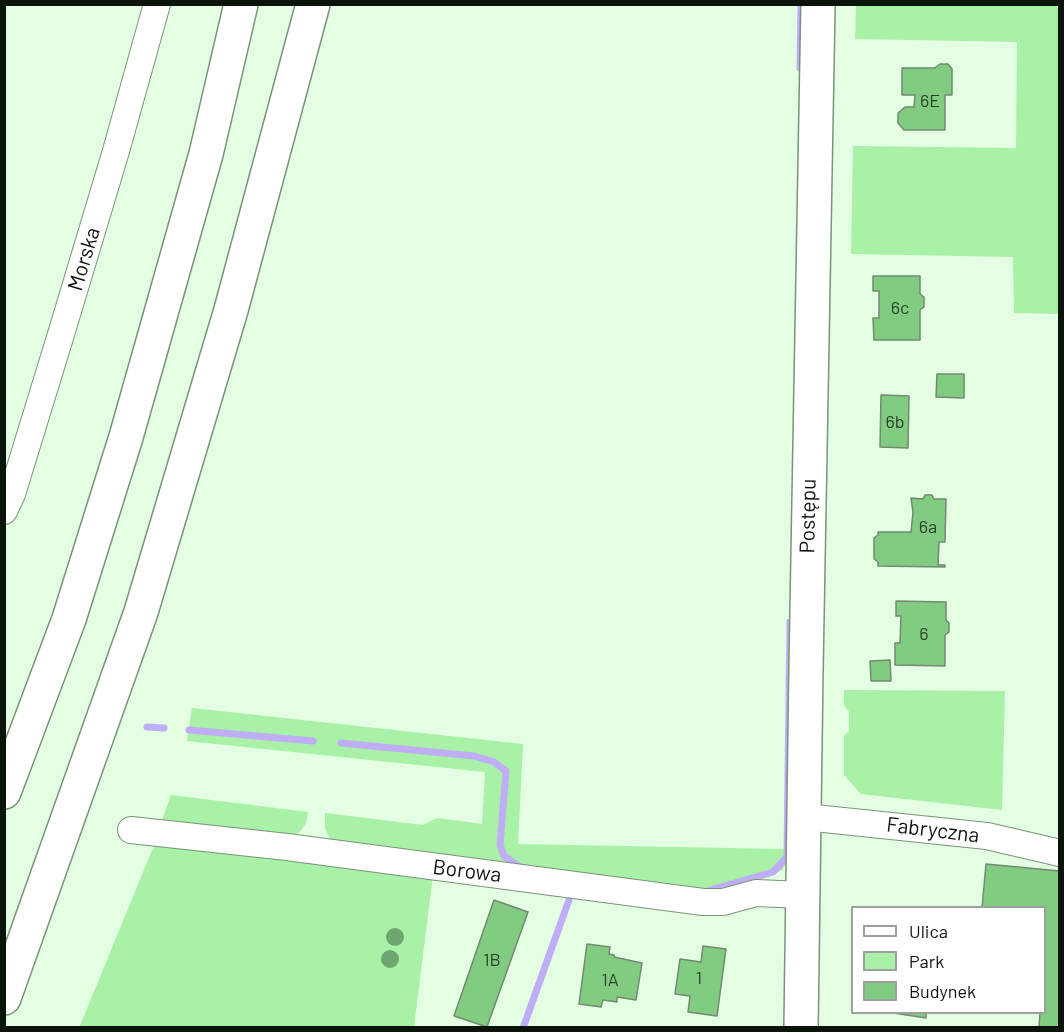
<!DOCTYPE html>
<html>
<head>
<meta charset="utf-8">
<style>
  body { margin:0 }
  #map { position:relative; width:1064px; height:1032px; overflow:hidden; background:#e3fee2; font-family:Barlow,sans-serif }
  canvas { display:block }
  .frame { position:absolute; inset:0; border:6px solid #0b140b; pointer-events:none }
  .legend { position:absolute; left:851px; top:906px; width:195px; height:108px; box-sizing:border-box; background:#fff; border:2px solid #9da19d; margin:0; padding:8px 10px; list-style:none; font-size:18px; color:#0b140b }
  .legend li { display:flex; align-items:center; gap:12px; height:30px }
  .legend b { width:30px; border:2px solid #9da19d }
</style>
</head>
<body>
<div id="map">
<canvas width="1064" height="1032"></canvas>
<div class="frame"></div>
<ul class="legend">
<li><b style="height:8px;background:#fff"></b>Ulica</li>
<li><b style="height:16px;background:#a9f1a7"></b>Park</li>
<li><b style="height:16px;background:#82cc81"></b>Budynek</li>
</ul>
</div>
<script>
const c = document.querySelector('canvas').getContext('2d');
c.lineJoin = 'round';
function fill(path, color) { c.fillStyle = color; c.fill(path, 'evenodd'); }
const toPath = rows => new Path2D(rows.map(r => 'M' + r).join(''));
function stroke(path, color, width, dash) { c.strokeStyle = color; c.lineWidth = width; c.lineCap = dash ? 'butt' : 'round'; c.setLineDash(dash || []); c.stroke(path); }
function drawText(font, color, halo, rows, align = 'center') {
  c.font = font + ' Barlow,sans-serif'; c.lineWidth = 4.5; c.setLineDash([]); c.textBaseline = 'middle'; c.strokeStyle = halo; c.fillStyle = color; for (const [text, x, y, turn = 0] of rows) {
    c.save(); c.translate(x, y); c.rotate((+turn || 0) * Math.PI / 180); c.textAlign = isNaN(turn) ? turn : align; if (halo) c.strokeText(text, 0, 0); c.fillText(text, 0, 0); c.restore();
  }
}
const green = toPath([
  [856,5,1059,5,1059,314,1014,313,1013,257,851,254,853,146,1016,148,1017,42,855,39],
  [844,690,1005,691,1002,810,861,794,844,775,844,736,849,731,849,712,844,705],
  [192,708,523,744,518,844,782,849,790,849,790,859,782,870,768,877,758,880,758,884,717,895,341,846,329,837,325,828,325,813,423,825,437,818,482,824,485,772,187,741],
  [171,795,308,812,306,823,300,832,288,838,162,820],
  [155,843,433,875,414,1027,79,1028]
]);
const stream = toPath([
  [800,68,801,4],
  [147,727,164,728],
  [189,730,313,741],
  [341,743,474,756,494,762,506,771,500,845,504,856,520,867],
  [710,890,773,872,787,857,790,622],
  [523,1028,569,900]
]);
const building = toPath([
  [940,64,948,64,952,69,952,95,945,95,945,130,904,130,898,123,898,113,905,107,914,107,915,95,902,95,902,68,935,68,940,64],
  [873,276,920,276,920,294,924,297,924,307,920,310,920,340,874,340,873,318,879,318,879,291,873,291,873,276],
  [937,374,964,374,964,398,936,397,937,374],
  [881,395,909,396,908,448,880,447,881,395],
  [925,495,932,495,934,499,946,499,945,542,939,542,938,565,945,565,945,567,878,566,878,562,874,559,874,538,878,535,878,532,911,532,913,512,911,498,923,499,925,495],
  [896,601,946,602,946,620,949,623,949,632,945,635,945,666,895,665,895,643,900,643,901,616,896,616,896,601],
  [890,660,891,681,871,681,870,661,890,660],
  [986,864,1060,871,1060,1028,1039,1028,1040,1013,1034,1012,1044,1012,1044,908,982,908,986,864],
  [494,900,528,912,487,1027,454,1016,494,900],
  [587,944,610,947,609,954,614,955,614,957,642,963,636,1000,617,997,617,1002,603,1000,601,1007,579,1004,587,944],
  [703,946,726,949,717,1016,688,1012,690,996,675,994,680,959,701,962,703,946],
  [887,1012,926,1012,926,1018,887,1012]
]);
const minor = toPath([
  [4,511,12,494,62,331,116,151,157,4],
  [805,817,987,836,1060,853],
  [131,830,287,847,703,902,723,902,756,893,803,895]
]);
const tertiary = toPath([
  [801,1028,806,669,818,4]
]);
const motorway = toPath([
  [4,792,69,619,126,437,206,154,241,4],
  [4,998,141,612,231,310,313,4]
]);
const trees = [
  [395,937],
  [390,959]
];
const numberNames = [
  ["6E",930,101],
  ["6c",900,308],
  ["6b",895,422],
  ["6a",928,527],
  ["6",924,634],
  ["1B",492,960],
  ["1",699,978],
  ["1A",610,980]
];
const streetNames = [
  ["Morska",84,259,-73],
  ["Postępu",808,516,-89],
  ["Fabryczna",933,830,7],
  ["Borowa",467,871,7]
];
fill(green, '#a9f1a7');
stroke(stream, '#bfaef6', 7);
fill(building, '#82cc81');
stroke(building, '#728a71', 1.5);
stroke(minor, '#7a9379', 28);
stroke(tertiary, '#7a9379', 36);
stroke(motorway, '#7a9379', 36);
stroke(minor, '#fff', 26);
stroke(tertiary, '#fff', 33);
stroke(motorway, '#fff', 33);
c.fillStyle = '#6ea571';
for (const [x, y] of trees) { c.beginPath(); c.arc(x, y, 9, 0, 2 * Math.PI); c.fill(); }
drawText('18px', '#294228', null, numberNames);
drawText('21px', '#0b140b', '#fff', streetNames);
</script>
</body>
</html>
